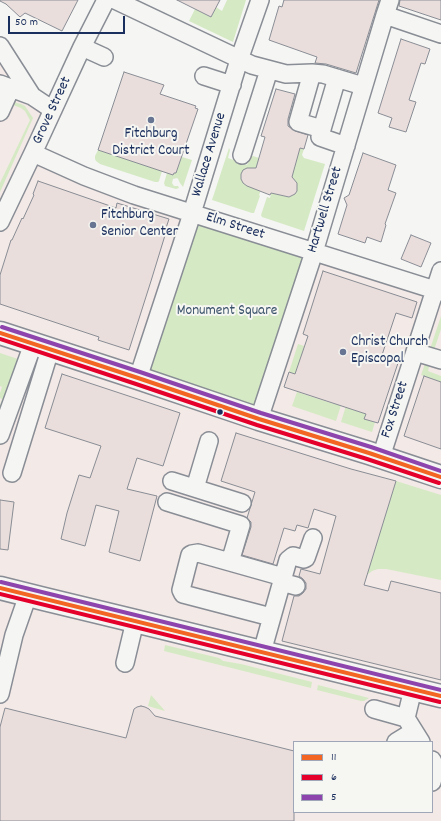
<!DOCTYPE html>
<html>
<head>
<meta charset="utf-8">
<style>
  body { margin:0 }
  #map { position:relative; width:441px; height:821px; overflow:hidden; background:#f5f5f3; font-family:Dekko,sans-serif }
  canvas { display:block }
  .legend { position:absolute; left:293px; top:741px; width:140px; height:72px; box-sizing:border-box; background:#f6f6f2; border:1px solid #9ea6b7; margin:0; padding:5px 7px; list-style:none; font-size:12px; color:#1b2f5e }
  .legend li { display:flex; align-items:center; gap:8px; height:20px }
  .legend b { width:20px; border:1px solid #9ea6b7 }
  .scale { position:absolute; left:8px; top:16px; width:117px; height:18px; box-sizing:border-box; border:2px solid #1b2f5e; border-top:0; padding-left:5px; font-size:12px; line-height:14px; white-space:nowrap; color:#1b2f5e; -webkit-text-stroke:3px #f6f6f2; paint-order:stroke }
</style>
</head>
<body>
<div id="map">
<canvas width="441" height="821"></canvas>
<ul class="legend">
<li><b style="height:5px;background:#f26522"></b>11</li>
<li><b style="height:5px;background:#e4002b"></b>6</li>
<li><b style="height:5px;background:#8e44ad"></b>5</li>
</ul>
<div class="scale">50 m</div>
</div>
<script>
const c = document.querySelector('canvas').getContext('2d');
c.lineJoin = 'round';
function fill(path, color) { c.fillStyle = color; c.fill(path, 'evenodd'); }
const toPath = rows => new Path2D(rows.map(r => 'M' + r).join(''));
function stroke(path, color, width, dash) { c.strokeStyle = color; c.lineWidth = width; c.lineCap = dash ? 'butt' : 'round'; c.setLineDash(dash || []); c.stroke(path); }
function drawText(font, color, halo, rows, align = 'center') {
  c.font = font + ' Dekko,sans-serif'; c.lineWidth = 4; c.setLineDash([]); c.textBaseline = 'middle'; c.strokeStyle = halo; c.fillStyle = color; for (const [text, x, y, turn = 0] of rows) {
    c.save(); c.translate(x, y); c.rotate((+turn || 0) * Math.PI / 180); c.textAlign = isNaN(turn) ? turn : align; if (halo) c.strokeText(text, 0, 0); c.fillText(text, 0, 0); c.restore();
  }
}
const built = toPath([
  [0,46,53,110,33,153,441,292,441,821,0,821],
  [294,742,432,742,432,812,294,812]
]);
const green = toPath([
  [227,0,246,0,233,42,189,21,195,9,211,17,216,7,222,11],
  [13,102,21,104,25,106,33,118,0,192,0,183,30,120,25,111,21,108,13,105],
  [229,148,230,150,228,158,247,165,251,157,253,156,259,158,256,169,251,168,247,168,241,174,241,179,243,183,250,187,261,190,259,195,260,196,254,213,252,213,212,200],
  [300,148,304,149,302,155,304,158,325,164,304,231,262,217,261,215,267,197,270,198,271,193,289,197,295,194,297,191,297,183,291,179],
  [98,150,162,171,159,181,158,182,155,182,100,164,96,161,95,159,95,156],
  [182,157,192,160,183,187,180,183,178,179,177,178,173,179,172,183,174,186,178,186,179,188,176,189,165,186,164,183,167,173,173,175,174,173,176,173],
  [192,213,314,252,259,419,138,378],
  [441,316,441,329,434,350,430,349],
  [298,344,304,346,301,357,306,378,289,372],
  [0,353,21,360,0,415,0,405,2,399,0,398,0,393,2,387,0,386],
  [425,364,426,364,428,365,429,367,428,371,441,376,441,382,421,375],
  [356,373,353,410,366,414,364,419,375,422,372,432,341,422],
  [297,392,334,404,342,402,336,421,292,406],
  [396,481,441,495,441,580,386,569,378,569,372,571,367,575],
  [165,645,219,658,223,661,241,664,312,682,311,688,164,651],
  [318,685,369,698,364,701,361,701,317,690],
  [151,695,165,711,148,706]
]);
const building = toPath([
  [0,0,78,0,62,31,25,13,20,17,6,4,0,1,0,0],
  [177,0,220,0,211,17,177,0],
  [284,0,379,0,356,73,326,64,315,63,317,57,269,40,279,6,282,7,284,0],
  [400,0,441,0,441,20,399,6,400,0],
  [401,39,430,49,425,64,421,63,409,100,416,102,406,132,389,127,392,118,378,113,401,39],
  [124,72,164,85,160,94,196,106,195,108,198,109,176,173,174,173,173,175,98,150,124,72],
  [276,89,295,94,288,119,288,126,295,131,308,135,304,149,300,148,292,177,297,183,297,191,295,194,289,197,271,193,270,195,247,186,243,183,241,179,241,174,243,170,247,168,256,168,265,137,261,136,276,89],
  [363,153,396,165,388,190,396,193,385,224,386,225,381,242,367,237,365,243,338,234,347,205,344,198,349,195,363,153],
  [38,181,116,208,117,203,169,219,165,231,166,232,151,281,129,350,98,340,99,337,0,304,0,275,11,240,12,240,22,218,23,219,34,195,33,194,38,181],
  [411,235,431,243,421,267,401,259,411,235],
  [323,271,417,302,412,318,396,313,381,358,398,363,378,423,364,419,366,414,284,387,289,372,295,374,308,336,303,334,323,271],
  [62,374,180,413,163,466,137,458,127,489,157,496,140,561,109,552,119,511,96,505,85,546,61,539,67,513,79,475,90,478,101,446,45,428,62,374],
  [424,376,441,382,441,449,404,436,424,376],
  [236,433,351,469,396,481,364,585,388,591,391,581,441,593,441,680,282,641,294,596,299,596,303,593,306,589,306,583,303,579,299,576,301,569,320,574,336,516,314,509,308,528,297,525,295,531,284,528,273,564,242,555,251,527,251,522,247,518,255,492,221,481,236,433],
  [0,500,14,502,8,550,0,549,0,500],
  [141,706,145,707,149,709,155,716,294,751,294,821,0,821,0,727,5,708,126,738,134,709,137,707,141,706]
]);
const minor = toPath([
  [115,0,252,65,286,74,312,73,323,74,363,86],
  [385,15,441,34],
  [0,46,32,96,53,110],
  [82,47,104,57],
  [312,73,298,122,322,129],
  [204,76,232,85],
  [337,78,322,129,320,137,346,146],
  [0,84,32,96],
  [0,112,11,88],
  [33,153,84,176,134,195,441,292],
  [242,155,269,70],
  [0,222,33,153,82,47,106,0],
  [415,352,441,360],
  [138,378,189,223,239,60,260,0],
  [259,419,314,252,385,15,390,0],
  [0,435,33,344],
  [381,457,441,271],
  [12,473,50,350],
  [172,481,242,503],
  [195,488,209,441],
  [167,502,241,525,230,562],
  [281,582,296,586],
  [271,617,183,594,181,590,190,555,192,554,198,553,283,577],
  [262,652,288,560,293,556,304,559,306,558,313,538],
  [125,663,135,621],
  [0,694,14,635,28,595],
  [374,709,406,718,413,689],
  [406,718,421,742],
  [396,742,414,731],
  [432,760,434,764,435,768,435,772,432,782]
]);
const highway = toPath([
  [0,333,138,378,259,419,369,453,441,477],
  [0,588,44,599,135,621,441,696]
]);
const bus1 = toPath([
  [0,333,138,378,259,419,369,453,441,477],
  [0,588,441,696]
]);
const bus2 = toPath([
  [0,339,136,384,257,425,367,459,439,483],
  [0,594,440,702]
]);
const bus3 = toPath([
  [2,327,140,372,261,413,371,447,441,471],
  [1,582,441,690]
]);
const markers = [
  [151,120,4,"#677492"],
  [93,225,4,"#677492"],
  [343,352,4,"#677492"],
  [220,412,3.5,"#1b2f5e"]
];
const streetNames = [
  ["Grove Street",53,111,-65],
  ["Wallace Avenue",210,155,-73],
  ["Hartwell Street",326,210,-73],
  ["Elm Street",235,227,18],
  ["Fox Street",396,410,-72]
];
const poiNames = [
  ["Fitchburg",151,135,"center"],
  ["District Court",151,152,"center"],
  ["Fitchburg",101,216],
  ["Senior Center",101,233],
  ["Christ Church",351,343],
  ["Episcopal",351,360]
];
const parkNames = [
  ["Monument Square",227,312]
];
fill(built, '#f3e9e6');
fill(green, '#d5eac4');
fill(building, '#eadedc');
stroke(building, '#898d95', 1);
stroke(minor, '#898d95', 20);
stroke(highway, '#898d95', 25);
stroke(minor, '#f5f5f3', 17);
stroke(highway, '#f5f5f3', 22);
stroke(bus1, '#f26522', 4);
stroke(bus2, '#e4002b', 4);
stroke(bus3, '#8e44ad', 4);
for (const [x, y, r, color] of markers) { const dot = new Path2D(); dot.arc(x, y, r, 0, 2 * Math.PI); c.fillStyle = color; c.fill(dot); stroke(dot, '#f6f6f2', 1.5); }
drawText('15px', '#1b2f5e', '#f6f6f2', streetNames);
drawText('15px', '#1b2f5e', '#f6f6f2', poiNames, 'left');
drawText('15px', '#3b536b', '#f6f6f2', parkNames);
</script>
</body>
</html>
